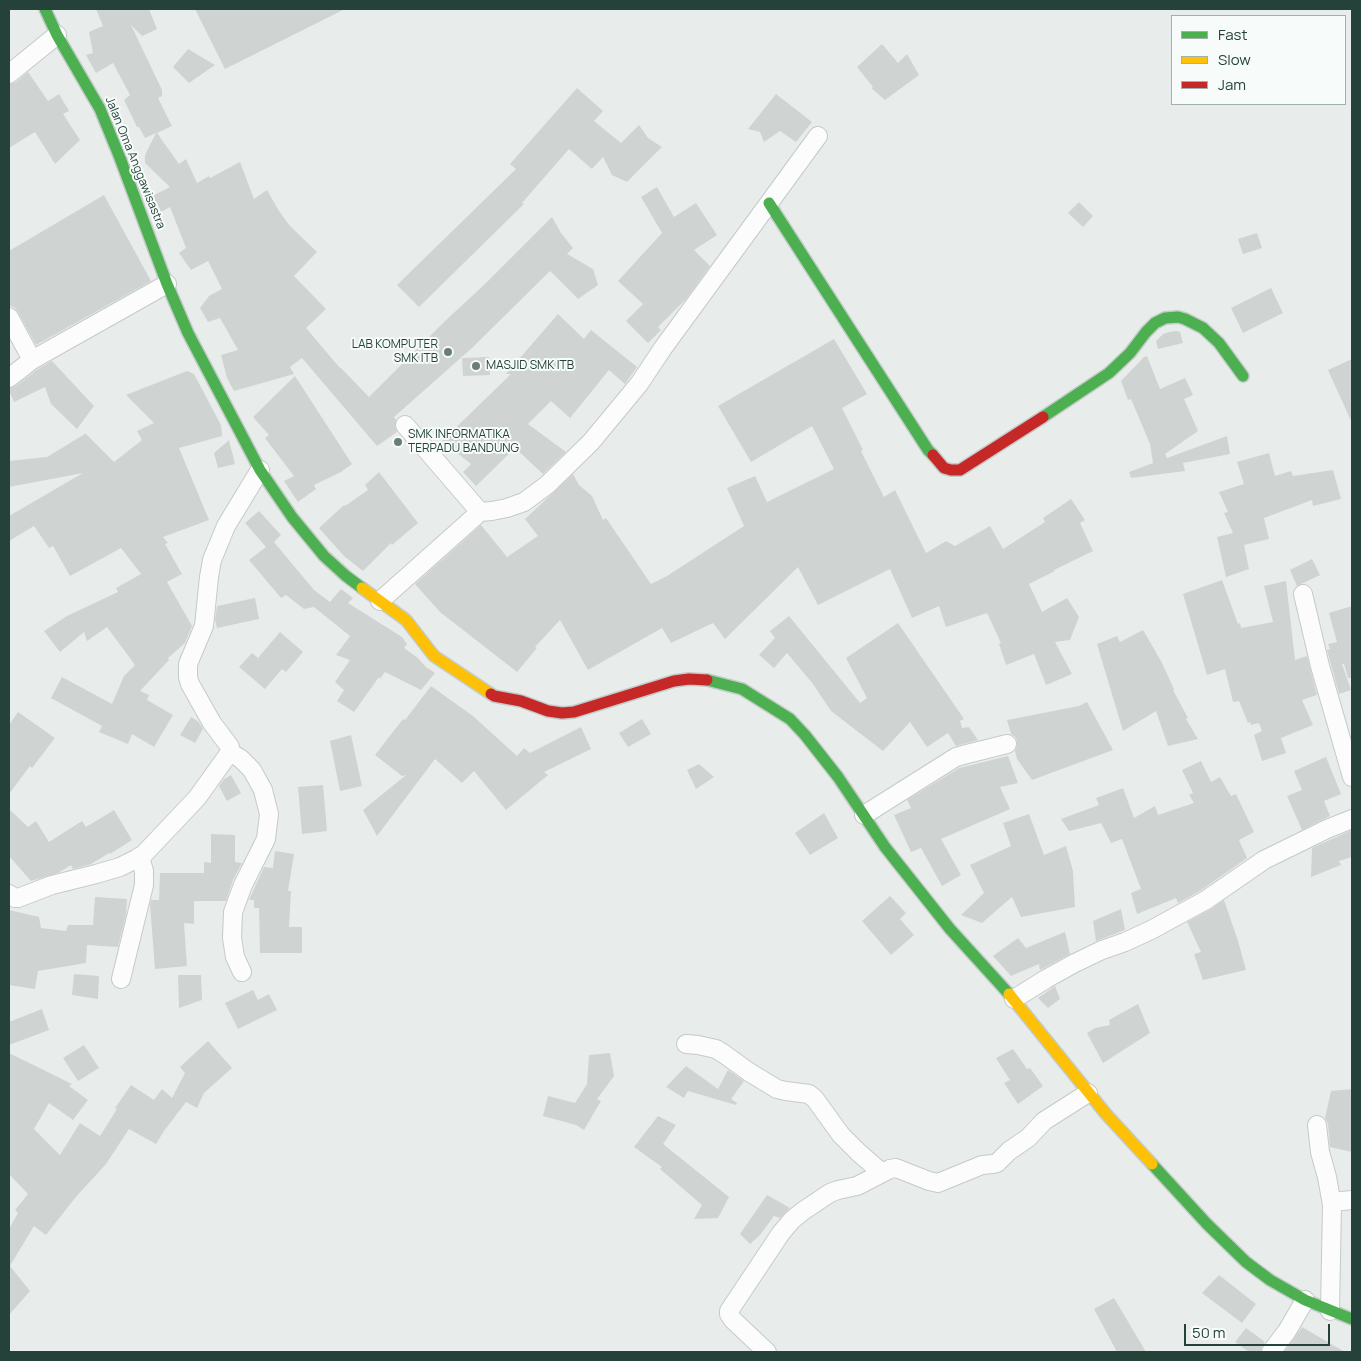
<!DOCTYPE html>
<html>
<head>
<meta charset="utf-8">
<style>
  body { margin:0 }
  #map { position:relative; width:1361px; height:1361px; overflow:hidden; background:#e8edeb; font-family:Manrope,sans-serif }
  canvas { display:block }
  .frame { position:absolute; inset:0; border:10px solid #24423a; pointer-events:none }
  .legend { position:absolute; left:1171px; top:15px; width:175px; height:90px; box-sizing:border-box; background:#f7fbf9; border:1px solid #a3b1ad; margin:0; padding:6px 9px; list-style:none; font-size:15px; color:#24423a }
  .legend li { display:flex; align-items:center; gap:10px; height:25px }
  .legend b { width:25px; border:1px solid #a3b1ad }
  .scale { position:absolute; left:1184px; top:1324px; width:146px; height:22px; box-sizing:border-box; border:2px solid #24423a; border-top:0; padding-left:6px; font-size:15px; line-height:18px; white-space:nowrap; color:#24423a; -webkit-text-stroke:4px #f7fbf9; paint-order:stroke }
</style>
</head>
<body>
<div id="map">
<canvas width="1361" height="1361"></canvas>
<div class="frame"></div>
<ul class="legend">
<li><b style="height:6px;background:#4caf50"></b>Fast</li>
<li><b style="height:6px;background:#ffc107"></b>Slow</li>
<li><b style="height:6px;background:#c62828"></b>Jam</li>
</ul>
<div class="scale">50 m</div>
</div>
<script>
const c = document.querySelector('canvas').getContext('2d');
c.lineJoin = 'round';
function fill(path, color) { c.fillStyle = color; c.fill(path, 'evenodd'); }
const toPath = rows => new Path2D(rows.map(r => 'M' + r).join(''));
function stroke(path, color, width, dash) { c.strokeStyle = color; c.lineWidth = width; c.lineCap = dash ? 'butt' : 'round'; c.setLineDash(dash || []); c.stroke(path); }
function drawText(font, color, halo, rows, align = 'center') {
  c.font = font + ' Manrope,sans-serif'; c.lineWidth = 4; c.setLineDash([]); c.textBaseline = 'middle'; c.strokeStyle = halo; c.fillStyle = color; for (const [text, x, y, turn = 0] of rows) {
    c.save(); c.translate(x, y); c.rotate((+turn || 0) * Math.PI / 180); c.textAlign = isNaN(turn) ? turn : align; if (halo) c.strokeText(text, 0, 0); c.fillText(text, 0, 0); c.restore();
  }
}
const building = toPath([
  [96,9,149,9,157,29,142,36,131,25,162,90,162,96,158,98,172,126,157,133,179,164,186,159,197,183,209,176,210,178,240,162,254,199,267,190,279,211,290,226,317,252,294,276,326,309,306,328,340,368,341,368,369,397,444,322,485,284,552,217,561,233,573,248,567,254,593,269,598,285,578,299,550,271,472,348,394,417,396,420,395,426,397,432,377,446,302,358,290,367,294,374,234,391,227,378,221,355,238,350,220,318,208,322,200,308,209,296,222,289,208,261,191,270,179,253,186,248,170,207,161,212,157,203,150,197,170,187,145,163,145,155,156,133,145,138,139,127,137,127,124,100,130,95,113,63,96,73,86,55,93,53,89,32,103,26],
  [195,9,345,9,225,69],
  [882,44,898,63,907,54,919,75,885,100,871,88,873,87,857,67],
  [188,49,215,65,189,83,173,67],
  [28,72,48,101,59,94,69,111,63,114,80,140,55,164,35,132,9,148,9,84,16,82],
  [577,88,603,111,594,121,621,143,639,125,648,138,662,147,627,182,612,175,603,157,592,169,569,149,522,203,524,204,419,307,397,285,516,169,510,164],
  [776,94,812,122,796,142,780,131,764,142,760,132,748,129],
  [657,187,674,217,696,203,717,235,694,250,710,266,686,299,658,327,661,330,648,343,626,321,643,304,618,281,662,233,641,197],
  [104,195,151,281,36,345,18,312,15,308,9,305,9,251],
  [1079,202,1093,216,1083,227,1068,213],
  [1257,233,1262,248,1243,254,1238,239],
  [1271,288,1283,313,1243,333,1231,308],
  [558,314,584,339,591,330,637,367,625,384,609,370,570,418,551,401,528,424,566,452,543,474,515,448,476,486,463,472,471,464,442,441,511,374,506,374],
  [1177,331,1180,332,1183,343,1158,349,1156,341,1163,334,1169,332],
  [834,339,867,394,842,408,863,450,861,451,884,497,895,490,926,553,946,541,955,546,990,526,1003,549,1045,522,1043,518,1071,499,1085,520,1080,523,1093,551,1054,570,1055,571,1029,584,1042,612,1067,598,1079,617,1070,640,1055,642,1072,674,1046,685,1034,654,1006,665,999,644,1001,643,987,613,946,627,939,606,912,618,890,569,818,605,798,567,725,639,713,623,671,643,662,628,588,670,560,620,535,647,537,648,517,672,440,612,415,584,481,525,507,557,538,536,525,519,573,474,579,485,592,496,603,520,606,518,651,584,667,576,744,526,727,488,755,476,767,502,834,469,812,426,751,462,718,406],
  [1147,356,1160,389,1185,378,1193,395,1184,399,1198,431,1165,454,1167,458,1227,436,1230,454,1183,463,1185,471,1131,478,1129,472,1153,463,1150,444,1131,399,1128,400,1121,381,1144,357],
  [489,357,490,375,463,376,462,358],
  [1352,359,1352,423,1328,370],
  [52,361,94,406,77,429,51,404,45,387,14,402,9,391,9,388,16,386,38,369],
  [187,371,194,374,221,425,222,436,179,448,209,520,163,537,168,543,165,544,182,574,167,582,192,626,185,643,168,658,169,660,140,691,149,695,147,700,173,715,154,747,132,734,128,744,99,732,102,726,51,698,62,677,112,704,124,676,135,665,107,627,87,641,84,632,60,652,44,631,67,616,118,592,116,588,141,574,121,548,70,576,53,546,49,548,34,526,9,541,9,516,83,473,9,487,9,461,47,457,85,434,84,432,114,462,142,440,137,431,154,423,126,395],
  [295,376,352,464,341,472,314,485,316,489,298,502,284,481,294,476,265,438,269,435,253,417],
  [229,440,235,464,218,468,214,453],
  [1269,453,1275,476,1291,471,1293,476,1333,470,1341,499,1313,506,1312,500,1264,518,1269,539,1244,545,1249,569,1226,577,1217,537,1233,533,1224,513,1228,512,1219,492,1244,484,1237,462],
  [379,472,418,523,392,545,391,543,363,571,344,556,319,528,344,505,345,506,368,490,365,485],
  [259,511,281,535,272,544,274,542,314,590,330,602,341,589,353,598,348,603,402,637,407,644,404,648,418,658,426,667,435,673,421,690,385,672,380,679,379,677,354,712,337,701,344,690,335,682,350,660,336,655,350,636,314,607,304,609,286,595,281,598,249,560,266,547,245,523],
  [1312,559,1320,575,1297,586,1290,570],
  [1222,580,1238,624,1240,623,1241,628,1273,622,1264,586,1286,581,1295,660,1307,656,1317,695,1302,700,1313,725,1281,738,1286,753,1262,761,1254,735,1262,731,1259,723,1251,725,1250,722,1248,723,1239,701,1233,702,1225,669,1207,675,1183,594],
  [255,598,259,619,217,628,215,620,217,606],
  [1352,606,1352,678,1348,678,1344,664,1342,664,1351,690,1339,694,1327,650,1330,649,1328,644,1337,642,1329,613],
  [789,616,860,703,867,698,846,658,898,623,964,719,960,721,962,728,969,727,978,740,956,746,948,733,927,747,910,722,883,751,831,711,813,684,787,653,774,668,759,655,775,638,770,631],
  [1143,630,1161,661,1174,689,1173,690,1188,718,1186,719,1198,739,1168,746,1156,711,1123,731,1097,644,1117,636,1120,642],
  [280,632,303,652,286,672,282,669,265,689,239,667,252,653,258,658],
  [431,686,473,716,517,756,524,748,530,753,581,727,591,749,544,772,548,775,506,810,474,771,462,783,435,759,377,836,363,810,406,775,402,776,375,755,403,719,405,720],
  [1087,702,1113,750,1032,780,1017,759,1015,751,1017,746,1017,741,1015,737,1011,734,1007,720,1079,706],
  [18,712,55,738,32,768,30,766,9,794,9,725],
  [191,717,199,722,203,729,195,743,180,735],
  [642,719,651,734,628,747,619,733],
  [351,735,362,786,340,791,330,741],
  [1008,756,1018,783,1000,787,1010,809,941,839,961,875,942,886,921,848,911,852,894,815,911,808,907,800,959,768],
  [1326,757,1341,794,1324,801,1330,816,1302,830,1287,796,1302,790,1294,771],
  [1201,761,1211,782,1220,777,1231,796,1236,794,1254,832,1239,840,1247,858,1200,891,1178,903,1176,898,1137,914,1131,893,1141,889,1122,839,1111,843,1101,823,1069,831,1061,819,1099,805,1096,798,1123,788,1134,818,1155,806,1158,815,1194,803,1189,795,1193,793,1182,770],
  [699,764,714,777,696,789,687,770],
  [231,775,241,793,227,801,219,786,224,779],
  [323,785,327,831,302,834,298,787],
  [9,809,28,827,36,821,49,842,82,821,86,827,114,810,132,840,110,854,109,853,91,864,73,869,71,865,58,873,31,881,9,856],
  [824,813,838,838,810,855,795,833],
  [1029,814,1044,855,1066,846,1073,871,1075,907,1021,917,1012,897,982,923,961,915,984,893,970,865,1011,846,1003,823],
  [1352,830,1352,857,1339,861,1341,865,1311,877,1312,848],
  [211,834,235,835,235,862,242,863,233,880,226,901,194,901,194,924,184,923,187,966,155,969,150,905,151,900,159,900,160,873,204,873,204,862,211,863],
  [275,851,294,854,288,891,291,891,289,927,302,927,302,953,260,953,259,908,254,908,254,900,249,900,264,867,273,868],
  [890,896,906,913,900,919,914,935,891,955,862,921],
  [95,897,127,899,126,915,118,947,87,945,86,963,38,971,35,989,9,985,9,910,39,917,41,928,66,931,68,925,93,925],
  [1224,900,1238,941,1246,970,1203,980,1194,954,1201,952,1187,922,1211,909],
  [1121,909,1125,930,1096,941,1093,921],
  [1065,932,1070,954,1040,970,1039,964,1011,976,993,956,1018,938,1026,948],
  [74,974,99,976,98,999,72,995],
  [178,975,201,975,202,1000,179,1008],
  [1055,986,1060,999,1048,1008,1038,998],
  [253,990,258,1000,269,994,277,1010,238,1029,225,1003],
  [1138,1004,1150,1033,1103,1063,1087,1033,1095,1028,1110,1025,1109,1020],
  [42,1009,49,1030,9,1045,9,1022],
  [208,1041,232,1068,204,1093,197,1108,186,1102,164,1131,156,1144,129,1129,106,1164,75,1198,46,1235,34,1226,10,1266,30,1291,9,1315,9,1229,18,1213,15,1210,28,1194,9,1174,9,1053,72,1084,69,1086,88,1100,73,1120,49,1103,34,1129,60,1155,80,1123,100,1136,117,1109,115,1108,131,1085,154,1100,162,1089,172,1098,185,1073,180,1067],
  [84,1045,99,1068,78,1081,63,1058],
  [1013,1049,1027,1069,1030,1068,1043,1086,1018,1104,1004,1083,1010,1080,996,1058],
  [610,1053,614,1076,597,1099,601,1101,584,1130,576,1125,543,1116,548,1096,575,1103,587,1084,589,1055],
  [686,1066,718,1089,728,1070,744,1081,731,1099,737,1103,736,1105,688,1091,684,1098,666,1087],
  [1352,1089,1352,1152,1330,1147,1328,1124,1325,1118,1331,1091],
  [658,1116,676,1125,663,1144,729,1197,718,1218,694,1219,702,1205,660,1169,662,1167,634,1147],
  [767,1195,790,1208,780,1218,774,1216,760,1235,750,1244,740,1234],
  [1219,1275,1256,1304,1242,1323,1202,1293],
  [1114,1298,1146,1352,1117,1352,1094,1309],
  [1302,1327,1345,1352,1284,1352],
  [1246,1328,1265,1342,1262,1346,1261,1352,1249,1352,1235,1342]
]);
const street = toPath([
  [9,74,57,35],
  [9,317,32,360],
  [9,378,32,360,167,284],
  [480,512,492,511,507,508,524,502,547,485,591,442,639,384,663,348,818,136],
  [1303,594,1320,666,1352,777],
  [380,601,480,512,405,425],
  [230,752,241,759,252,770,263,790,269,814,266,839,243,885,233,912,232,938,235,957,242,972],
  [864,815,956,757,967,754,1007,744],
  [9,894,15,898,18,898,52,885,96,874,120,867,136,859,144,854,197,798,230,752,230,747,212,723,190,684,188,677,188,664,204,626,209,577,212,560,226,526,260,470],
  [121,979,144,885,144,871,140,857],
  [1014,999,1046,979,1073,964,1102,950,1125,942,1151,930,1206,900,1264,860,1327,829,1352,819],
  [686,1044,698,1045,716,1049,724,1054,749,1072,777,1089,786,1091,809,1094,815,1099,841,1135,858,1152,882,1173],
  [1317,1125,1320,1152,1327,1177,1332,1205,1330,1311],
  [1332,1202,1352,1200],
  [767,1352,733,1320,729,1314,729,1311,781,1233,792,1220,803,1211,830,1193,838,1190,857,1186,890,1169,896,1168,929,1181,938,1183,982,1165,993,1164,997,1163,1009,1151,1028,1138,1044,1121,1088,1093],
  [1271,1352,1287,1331,1305,1300]
]);
const fast = toPath([
  [45,9,57,35,100,109,120,158,167,284,188,333,260,470,292,517,324,556,346,576,362,588],
  [769,203,928,450,933,455],
  [1043,417,1109,373,1130,353,1146,332,1155,323,1165,318,1178,317,1185,319,1203,328,1219,343,1243,376],
  [707,680,742,689,790,719,805,735,838,777,885,847,950,929,1009,994],
  [1152,1164,1207,1224,1246,1262,1270,1280,1305,1300,1352,1319]
]);
const slow = toPath([
  [362,588,406,620,434,656,491,694],
  [1009,994,1106,1114,1152,1164]
]);
const jam = toPath([
  [933,455,944,468,951,470,960,470,1043,417],
  [491,694,494,696,521,701,548,711,562,713,574,712,674,681,689,679,707,680]
]);
const markers = [
  [448,352,5,"#697e78"],
  [476,366,5,"#697e78"],
  [398,442,5,"#697e78"]
];
const streetNames = [
  ["Jalan Oma Anggawisastra",135,163,68]
];
const poiNames = [
  ["LAB KOMPUTER",438,345,"right"],
  ["SMK ITB",438,359,"right"],
  ["MASJID SMK ITB",486,366],
  ["SMK INFORMATIKA",408,435],
  ["TERPADU BANDUNG",408,449]
];
fill(building, '#cfd4d2');
stroke(street, '#c5cac8', 20);
stroke(fast, '#c3cbc8', 14);
stroke(slow, '#c3cbc8', 14);
stroke(jam, '#c3cbc8', 14);
stroke(street, '#fcfcfc', 18);
stroke(fast, '#4caf50', 11);
stroke(slow, '#ffc107', 11);
stroke(jam, '#c62828', 11);
for (const [x, y, r, color] of markers) { const dot = new Path2D(); dot.arc(x, y, r, 0, 2 * Math.PI); c.fillStyle = color; c.fill(dot); stroke(dot, '#f7fbf9', 2); }
drawText('12px', '#24423a', '#f7fbf9', streetNames);
drawText('12px', '#24423a', '#f7fbf9', poiNames, 'left');
</script>
</body>
</html>
